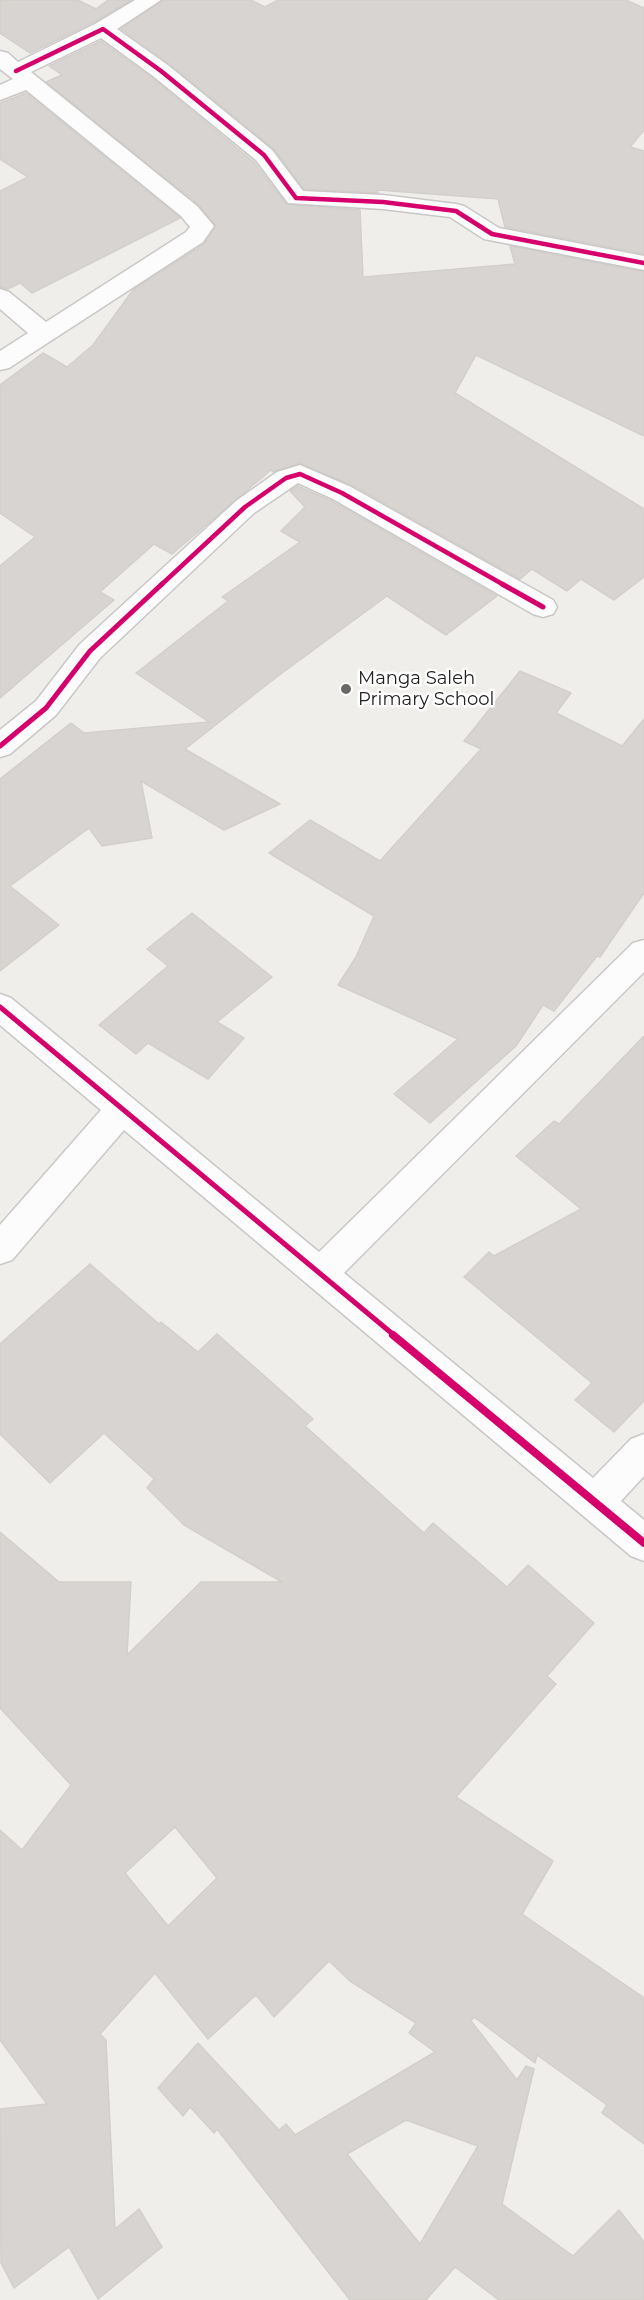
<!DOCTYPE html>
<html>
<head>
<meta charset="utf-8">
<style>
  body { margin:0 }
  canvas { display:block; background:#f0eeeb }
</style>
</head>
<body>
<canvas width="644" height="2300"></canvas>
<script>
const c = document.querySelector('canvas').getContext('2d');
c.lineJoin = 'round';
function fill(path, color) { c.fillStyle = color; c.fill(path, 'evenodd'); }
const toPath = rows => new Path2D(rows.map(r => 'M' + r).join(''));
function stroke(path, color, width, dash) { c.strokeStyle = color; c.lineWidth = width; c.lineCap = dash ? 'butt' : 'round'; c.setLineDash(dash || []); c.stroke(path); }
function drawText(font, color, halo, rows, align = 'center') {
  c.font = font + ' Montserrat,sans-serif'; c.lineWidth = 5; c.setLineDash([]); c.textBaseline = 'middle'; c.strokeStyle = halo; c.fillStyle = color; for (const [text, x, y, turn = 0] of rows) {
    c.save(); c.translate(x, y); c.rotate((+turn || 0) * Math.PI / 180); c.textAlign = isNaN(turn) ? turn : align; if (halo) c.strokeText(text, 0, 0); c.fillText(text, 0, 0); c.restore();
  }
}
const building = toPath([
  [0,0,78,0,96,9,108,0,131,0,94,22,30,53,0,33,0,0],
  [163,0,251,0,265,7,278,0,626,0,644,8,644,130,630,147,644,151,644,254,505,227,498,199,378,190,378,193,304,189,273,148,170,64,121,29,163,0],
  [101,41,152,78,254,162,286,204,360,210,363,277,515,264,510,246,644,272,644,436,476,355,455,393,644,509,644,577,614,600,581,579,567,591,532,569,520,579,352,485,299,463,273,472,271,470,172,554,154,544,100,592,114,600,0,698,0,566,35,537,0,513,0,385,43,353,67,367,93,345,133,290,204,244,216,226,198,204,46,82,62,75,49,66,101,41],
  [26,93,180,218,32,293,20,283,8,289,0,287,0,191,28,177,0,159,0,103,26,93],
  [298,486,332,501,497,596,446,635,387,596,278,676,185,749,280,804,224,830,141,781,152,838,102,846,89,828,10,886,59,925,0,971,0,779,71,723,84,733,209,722,136,673,228,601,222,597,300,542,281,531,305,507,290,491,298,486],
  [520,671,571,693,556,713,622,746,644,719,644,893,600,957,597,956,554,1011,543,1005,516,1046,430,1123,394,1094,458,1039,338,985,356,957,374,916,269,853,310,820,380,861,481,749,464,741,520,671],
  [192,913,272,977,217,1022,244,1038,208,1079,148,1043,136,1054,99,1025,168,966,147,949,192,913],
  [644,1036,644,1401,614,1432,575,1400,592,1383,464,1277,489,1252,494,1256,581,1209,516,1156,554,1121,559,1124,644,1036],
  [90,1264,159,1324,161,1322,198,1352,217,1334,313,1419,305,1426,424,1533,433,1523,507,1587,528,1565,594,1623,547,1676,556,1684,456,1797,553,1861,522,1914,644,1998,644,2144,602,2113,607,2105,537,2055,535,2063,474,2017,471,2021,517,2080,526,2066,534,2069,502,2204,573,2256,619,2210,644,2242,644,2300,499,2300,455,2267,426,2300,350,2300,217,2129,214,2133,190,2107,183,2116,158,2088,198,2043,279,2130,286,2124,295,2135,435,2052,409,2033,416,2023,350,1981,329,1961,274,2017,256,1995,208,2039,155,1973,100,2034,106,2040,115,2229,139,2209,162,2247,98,2299,69,2247,14,2288,1,2263,0,2109,47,2104,0,2040,0,1830,22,1850,71,1785,0,1708,0,1532,59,1582,131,1582,127,1655,201,1582,282,1582,184,1525,147,1488,154,1479,104,1433,50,1483,0,1434,0,1344,90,1264],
  [175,1827,217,1878,168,1926,125,1873,175,1827],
  [406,2120,478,2146,420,2244,347,2154,406,2120]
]);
const minor = toPath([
  [135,0,161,0,117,29,169,66,272,150,303,191,383,195,456,204,464,206,499,228,644,256,644,270,484,239,450,217,383,209,288,203,256,160,153,76,101,38,31,72,197,206,214,226,203,242,9,368,0,370,0,351,28,333,0,309,0,289,9,292,46,322,186,232,190,227,181,216,26,90,0,100,0,85,13,79,0,69,0,51,8,53,18,62,95,24,135,0],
  [300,465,351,487,553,600,557,607,553,614,543,617,533,614,333,499,298,483,254,513,100,658,56,715,10,754,0,757,0,730,36,701,80,644,236,501,277,472,300,465],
  [644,940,644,972,344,1273,593,1478,631,1439,644,1434,644,1476,621,1501,644,1520,644,1561,631,1556,124,1130,12,1260,0,1264,0,1225,101,1110,0,1025,0,994,11,998,319,1252,633,943,644,940]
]);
const cyclewayFar2 = toPath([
  [16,71,103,29,161,71,264,155,296,198,383,202,456,211,492,234,644,263],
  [161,585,245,507,286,478,300,474,342,493,504,585]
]);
const cyclewayFar1 = toPath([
  [502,584,543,607],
  [0,746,46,708,90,651,162,584],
  [0,1007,395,1336]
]);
const cycleway = toPath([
  [393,1335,644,1543]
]);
const markers = [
  [346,689,6,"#6a6968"]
];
const poiNames = [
  ["Manga Saleh",358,679],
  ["Primary School",358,700]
];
fill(building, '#d7d4d2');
stroke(building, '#d3d0cc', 1.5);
stroke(minor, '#c9c8c7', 3);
fill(minor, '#fdfcfc');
stroke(cyclewayFar2, '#d6006c', 4.5);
stroke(cyclewayFar1, '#d6006c', 5);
stroke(cycleway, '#d6006c', 8);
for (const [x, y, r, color] of markers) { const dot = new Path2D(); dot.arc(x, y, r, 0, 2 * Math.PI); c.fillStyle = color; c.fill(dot); stroke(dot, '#fff', 2); }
drawText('18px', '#222', '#fff', poiNames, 'left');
</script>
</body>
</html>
